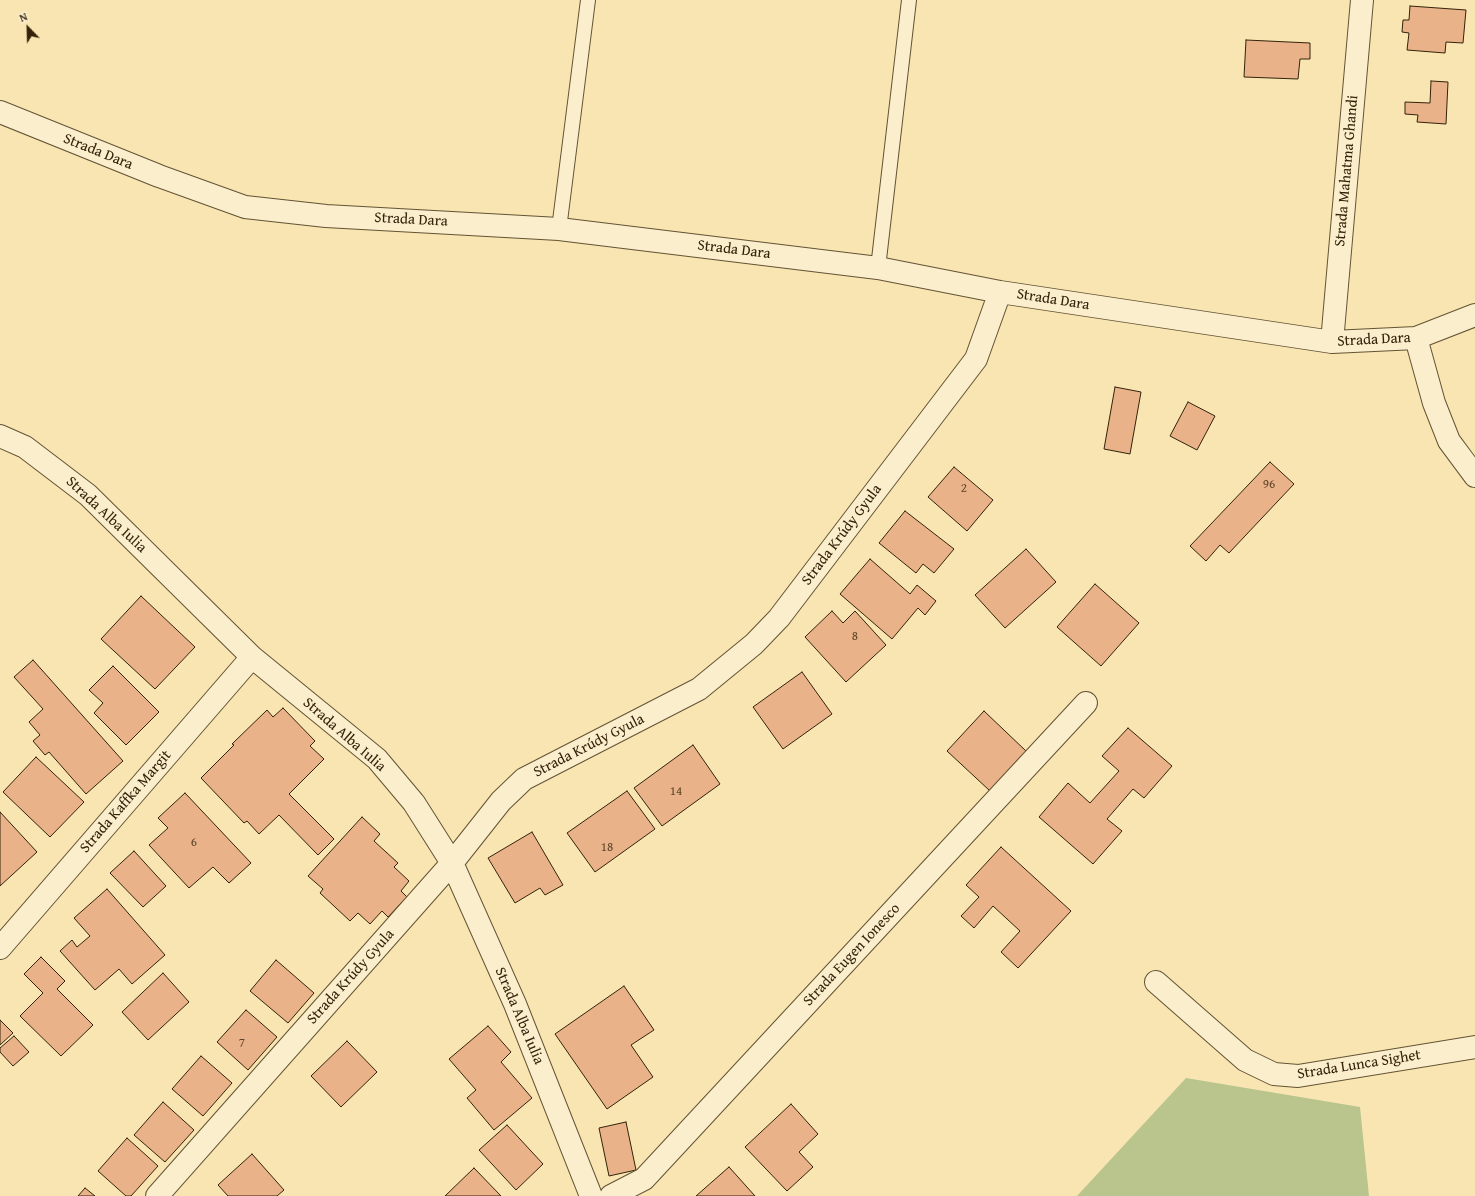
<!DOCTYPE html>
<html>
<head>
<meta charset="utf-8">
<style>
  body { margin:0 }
  #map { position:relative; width:1475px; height:1196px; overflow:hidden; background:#f8e5b2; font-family:"Gentium Book Plus",serif }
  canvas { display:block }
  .north { position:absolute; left:8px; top:8px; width:40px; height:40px; -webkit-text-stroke:3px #faeecd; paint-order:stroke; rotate:337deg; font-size:11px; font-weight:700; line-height:16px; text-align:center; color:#332209 }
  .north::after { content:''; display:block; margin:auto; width:14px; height:18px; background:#332209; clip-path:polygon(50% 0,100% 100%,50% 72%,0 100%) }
</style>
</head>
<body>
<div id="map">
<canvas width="1475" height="1196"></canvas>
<div class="north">N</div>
</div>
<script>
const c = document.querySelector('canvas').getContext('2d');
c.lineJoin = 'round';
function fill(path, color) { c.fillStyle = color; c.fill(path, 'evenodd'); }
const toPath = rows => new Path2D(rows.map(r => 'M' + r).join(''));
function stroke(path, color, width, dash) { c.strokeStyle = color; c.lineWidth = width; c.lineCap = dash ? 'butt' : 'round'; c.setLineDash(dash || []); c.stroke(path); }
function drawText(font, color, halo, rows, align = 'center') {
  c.font = font + ' "Gentium Book Plus",serif'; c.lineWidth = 3; c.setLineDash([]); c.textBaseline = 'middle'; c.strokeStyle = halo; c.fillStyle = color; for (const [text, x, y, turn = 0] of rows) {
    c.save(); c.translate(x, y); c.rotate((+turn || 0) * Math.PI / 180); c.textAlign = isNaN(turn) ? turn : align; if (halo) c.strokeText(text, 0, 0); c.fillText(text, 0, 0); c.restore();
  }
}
const green = toPath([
  [1186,1078,1360,1107,1369,1196,1077,1196]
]);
const building = toPath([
  [1410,6,1466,10,1463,43,1446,42,1445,53,1407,50,1409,33,1402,32,1403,20,1409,20,1410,6],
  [1246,40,1310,43,1310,59,1300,59,1298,79,1244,77,1246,40],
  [1431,81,1448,82,1446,124,1417,122,1418,115,1405,114,1405,102,1430,103,1431,81],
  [1115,387,1141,392,1130,454,1104,449,1115,387],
  [1188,402,1215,416,1197,450,1170,436,1188,402],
  [1270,462,1294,484,1229,553,1220,545,1206,561,1190,546,1270,462],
  [954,467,993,500,967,531,928,497,954,467],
  [905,511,954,549,934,573,923,564,916,573,879,543,905,511],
  [1026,549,1056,582,1005,628,975,595,1026,549],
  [870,559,910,594,917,585,936,601,925,615,918,608,892,639,840,594,870,559],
  [1095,584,1139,623,1101,666,1057,627,1095,584],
  [141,596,195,647,155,689,101,639,141,596],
  [832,611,843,623,855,611,886,645,846,682,805,637,832,611],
  [33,660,123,761,86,794,49,752,45,755,33,741,40,735,29,722,43,709,14,677,33,660],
  [113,666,159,712,126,745,94,713,103,703,89,690,113,666],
  [802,672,832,714,783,749,753,707,802,672],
  [283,708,315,741,310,746,324,759,289,794,334,839,318,855,279,815,259,834,247,821,244,823,201,778,234,745,232,744,267,710,273,717,283,708],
  [984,711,1026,751,990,791,947,751,984,711],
  [1128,728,1172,766,1144,798,1133,789,1107,819,1122,831,1093,864,1039,817,1068,783,1090,803,1119,771,1102,756,1128,728],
  [693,745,720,784,662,826,634,788,693,745],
  [36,757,84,802,50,837,3,792,36,757],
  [627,791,655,829,595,872,567,833,627,791],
  [185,793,251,863,229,883,213,867,189,888,149,845,168,828,158,818,185,793],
  [0,812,37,852,0,886,0,812],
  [362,817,380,834,374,841,398,863,394,867,409,881,401,891,407,897,388,917,382,911,370,924,358,913,350,921,320,893,323,889,308,876,362,817],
  [532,832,563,885,545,895,540,888,515,903,488,858,532,832],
  [1001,847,1071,911,1018,968,1001,952,1020,931,993,906,974,928,961,916,979,897,966,885,1001,847],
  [134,851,166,886,143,907,110,873,134,851],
  [107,889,165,955,132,984,119,969,95,990,60,951,72,940,77,947,90,936,74,918,107,889],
  [41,957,65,981,57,989,93,1025,61,1056,20,1016,43,993,24,974,41,957],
  [276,960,314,993,288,1023,250,991,276,960],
  [163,973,189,1002,148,1040,122,1012,163,973],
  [624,986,654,1030,631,1045,653,1077,607,1109,555,1034,624,986],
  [246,1010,277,1037,248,1070,217,1042,246,1010],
  [0,1020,13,1033,0,1045,0,1020],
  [488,1026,511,1052,501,1062,532,1098,494,1130,467,1098,476,1090,449,1059,488,1026],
  [14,1036,29,1052,13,1066,0,1052,0,1048,14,1036],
  [347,1041,377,1072,341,1107,311,1076,347,1041],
  [201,1056,232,1083,203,1116,172,1089,201,1056],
  [163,1102,194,1130,165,1162,134,1135,163,1102],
  [791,1104,818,1134,799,1152,813,1167,787,1191,745,1147,791,1104],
  [626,1122,636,1170,609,1176,599,1128,626,1122],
  [507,1125,543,1164,516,1190,479,1150,507,1125],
  [127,1138,158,1166,131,1196,126,1196,98,1171,127,1138],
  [252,1154,284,1190,277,1196,228,1196,218,1185,252,1154],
  [729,1167,755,1196,696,1196,729,1167],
  [474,1168,501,1196,445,1196,474,1168],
  [85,1188,95,1196,78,1196,85,1188]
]);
const service = toPath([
  [559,229,588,0],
  [878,268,909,0]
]);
const minor = toPath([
  [0,112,159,176,245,207,326,216,559,229,878,268,1000,292,1332,342,1416,338,1475,315],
  [1416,338,1434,403,1449,441,1475,476],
  [1332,342,1362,0],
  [0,436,25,447,88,495,252,657,377,759,414,803,452,863,515,1004,591,1196],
  [0,948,252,657],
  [1156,982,1245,1060,1274,1074,1298,1076,1475,1047],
  [157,1196,452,863,501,801,524,779,699,689,754,644,779,618,976,359,1000,292],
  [611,1196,644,1179,1086,703]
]);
const numberNames = [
  ["96",1269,485],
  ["2",964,489],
  ["8",855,637],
  ["14",676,792],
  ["6",194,843],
  ["18",607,848],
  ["7",242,1044]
];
const streetNames = [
  ["Strada Dara",98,152,22],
  ["Strada Mahatma Ghandi",1347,171,-85],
  ["Strada Dara",411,220,3],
  ["Strada Dara",734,250,7],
  ["Strada Dara",1053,300,9],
  ["Strada Dara",1374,340,-3],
  ["Strada Alba Iulia",106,515,43],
  ["Strada Krúdy Gyula",842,535,-53],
  ["Strada Alba Iulia",344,735,41],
  ["Strada Krúdy Gyula",589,746,-27],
  ["Strada Kaffka Margit",126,802,-49],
  ["Strada Eugen Ionesco",852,955,-47],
  ["Strada Krúdy Gyula",351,977,-48],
  ["Strada Alba Iulia",519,1016,67],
  ["Strada Lunca Sighet",1359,1065,-9]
];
fill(green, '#bac58e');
fill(building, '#e9b289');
stroke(building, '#332209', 1);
stroke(service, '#645333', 16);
stroke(minor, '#645333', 24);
stroke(service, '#faeecd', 14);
stroke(minor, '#faeecd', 22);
drawText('13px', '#604629', null, numberNames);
drawText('15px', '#332209', '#faeecd', streetNames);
</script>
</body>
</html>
